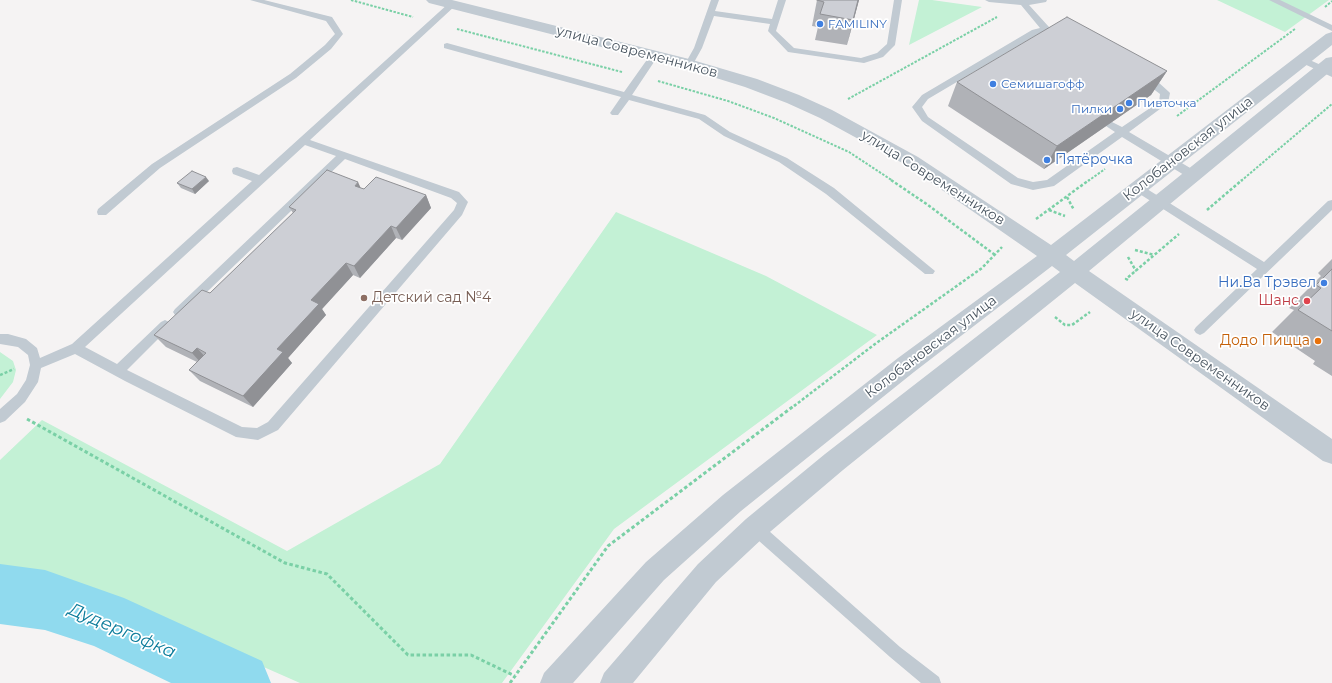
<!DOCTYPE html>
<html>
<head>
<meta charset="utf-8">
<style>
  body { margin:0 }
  canvas { display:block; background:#f5f3f3 }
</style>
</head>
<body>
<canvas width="1332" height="683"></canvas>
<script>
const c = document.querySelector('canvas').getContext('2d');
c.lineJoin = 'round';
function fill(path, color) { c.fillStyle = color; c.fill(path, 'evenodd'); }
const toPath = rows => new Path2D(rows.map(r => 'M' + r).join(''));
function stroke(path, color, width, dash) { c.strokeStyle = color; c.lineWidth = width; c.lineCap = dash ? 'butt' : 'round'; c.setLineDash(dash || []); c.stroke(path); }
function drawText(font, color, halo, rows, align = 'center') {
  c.font = font + ' Montserrat,sans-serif'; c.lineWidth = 3.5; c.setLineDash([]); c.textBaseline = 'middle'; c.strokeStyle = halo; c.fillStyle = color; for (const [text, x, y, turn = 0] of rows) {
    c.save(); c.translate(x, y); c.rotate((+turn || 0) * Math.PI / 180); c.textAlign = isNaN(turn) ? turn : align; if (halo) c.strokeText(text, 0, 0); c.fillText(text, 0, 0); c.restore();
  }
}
const green = toPath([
  [919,0,932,0,982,7,909,45],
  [1217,0,1329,0,1285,32],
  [616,212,766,276,877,335,614,529,502,683,300,683,66,580,0,566,0,460,42,420,287,551,440,464],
  [0,352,13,361,16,370,13,382,0,399]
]);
const river = toPath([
  [0,564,45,570,124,598,262,661,271,683,171,683,94,646,45,630,0,624,0,564]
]);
const pathFar2 = toPath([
  [351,0,413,17],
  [1325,7,1332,1],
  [457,29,622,72],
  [658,81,728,101,774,118,849,152,893,181],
  [848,99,997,17],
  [1177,116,1295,29],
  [1088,181,1105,169],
  [1241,181,1332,104]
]);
const pathFar1 = toPath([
  [891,180,928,205,995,255],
  [1067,197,1074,210],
  [1049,210,1065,216],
  [1207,210,1242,180],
  [1036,219,1089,180],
  [1135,250,1154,255],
  [1128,257,1136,271],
  [1128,280,1126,279,1179,234],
  [1055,317,1065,325,1072,325,1090,312],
  [0,375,14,369],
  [794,406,875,344,982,268,1002,247]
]);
const path = toPath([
  [27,419,285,563,327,574,408,655,471,655,515,676],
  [510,683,608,546,795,405]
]);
const lane = toPath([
  [250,0,264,0,332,17,343,34,331,49,296,78,160,168,106,215,98,215,97,212,98,209,152,164,290,74,325,45,335,34,326,21,250,0],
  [711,0,719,0,715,11,772,19,778,0,786,0,776,31,794,48,861,58,877,53,887,44,894,0,902,0,895,45,883,57,864,63,788,52,768,31,770,24,714,16,702,48,692,66,686,66,685,64,694,48,711,0],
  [985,0,1047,0,1046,2,1029,5,1049,27,1065,32,1061,35,1046,32,1038,34,928,99,922,107,928,117,1018,178,1033,182,1047,180,1115,132,1106,126,1104,124,1106,122,1112,122,1122,127,1159,102,1160,94,1139,78,1144,75,1158,82,1168,91,1170,93,1168,103,1129,132,1197,172,1198,175,1197,178,1189,178,1122,137,1054,186,1033,190,1011,184,922,121,912,107,922,95,1032,30,1040,28,1021,5,989,2,985,0],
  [1269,0,1280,0,1332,25,1332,31,1269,0],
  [449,3,452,3,456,5,310,140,459,192,468,202,462,215,278,430,258,440,236,437,125,381,75,354,41,368,38,382,25,402,5,421,0,423,0,409,17,394,26,380,30,365,28,355,18,347,0,344,0,334,8,334,26,339,37,348,40,358,72,344,252,181,233,174,232,171,233,168,237,167,259,175,449,3],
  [305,145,336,156,175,309,173,312,175,315,183,315,345,159,451,198,457,203,454,210,268,422,257,428,242,427,127,370,169,328,171,325,169,322,165,320,161,322,117,364,85,347,305,145],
  [447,43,624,92,651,54,657,54,658,56,632,95,705,115,730,132,787,158,834,188,935,271,933,274,925,274,826,194,779,162,724,136,699,119,629,100,618,115,612,115,610,113,621,97,444,48,444,44,447,43],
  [1303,57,1332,70,1332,77,1300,62,1300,58,1303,57],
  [1139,184,1264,262,1328,201,1332,200,1332,210,1204,333,1200,335,1196,333,1194,330,1196,327,1257,269,1135,191,1134,188,1139,184],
  [755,521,760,523,900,647,939,677,941,683,921,683,890,657,750,533,748,528,750,523,755,521]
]);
const street = toPath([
  [426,0,452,0,689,59,757,79,799,95,832,110,918,157,1051,245,1326,34,1332,32,1332,45,1066,255,1074,261,1326,58,1332,57,1332,70,1089,271,1332,439,1332,464,1323,461,1075,283,843,470,764,537,716,582,633,683,600,683,604,673,698,564,746,519,825,454,1060,272,1052,266,914,372,741,511,664,580,573,683,540,683,544,673,646,562,723,495,898,358,1037,256,906,165,820,118,787,103,745,87,684,68,429,3,426,0]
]);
const wall = toPath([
  [817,0,859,0,847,45,815,40,818,27,812,26],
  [1167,71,1151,95,1044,169,948,106,957,82],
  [209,181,195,194,181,188,177,183],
  [361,188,364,189,426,195,431,208,402,240,396,238,360,278,353,275,322,309,326,315,288,358,292,363,253,407,200,381,189,370,197,362,166,347,154,335,210,293,293,213,289,207],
  [1332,259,1332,376,1313,364,1315,361,1272,332,1294,310,1289,308,1321,276,1318,273]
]);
const shadedWall = toPath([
  [858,0,859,0,847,45,853,20],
  [1167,71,1151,95,1044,169,1057,146],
  [206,177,209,181,195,194,192,189],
  [358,182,364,195,355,186],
  [426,195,431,208,402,240,396,228],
  [391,226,396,238,360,278,354,266],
  [346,263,353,275,322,309,326,315,288,358,292,363,253,407,243,396,311,300],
  [197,348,207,359,202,364,192,353]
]);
const building = toPath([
  [817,0,858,0,853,20,820,14,824,2,817,0],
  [1067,17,1167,71,1057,146,957,82,1067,17],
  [327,170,358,182,355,186,364,189,376,177,426,195,396,228,391,226,354,266,346,263,311,300,319,304,277,349,283,352,243,396,189,370,206,353,197,348,192,353,154,335,202,290,210,293,296,210,289,207,327,170],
  [192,171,206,177,192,189,177,183,192,171],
  [1332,269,1332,331,1298,310,1321,288,1316,285,1332,269]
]);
const markers = [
  [820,24,4,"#3f7fe0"],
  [993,84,4,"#3f7fe0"],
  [1129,103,4,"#3f7fe0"],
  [1120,109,4,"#3f7fe0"],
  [1047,160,4,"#3f7fe0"],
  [1324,283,4,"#3f7fe0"],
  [364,298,4,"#8d6e63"],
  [1307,301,4,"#e0444e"],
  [1318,341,4,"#e8710a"]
];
const farShopnames = [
  ["FAMILINY",828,24],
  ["Семишагофф",1001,84],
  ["Пивточка",1137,103],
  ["Пилки",1112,109,"right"]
];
const streetNames = [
  ["улица Современников",637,52,15],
  ["Колобановская улица",1188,149,-38],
  ["улица Современников",933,178,32],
  ["Колобановская улица",931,347,-37],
  ["улица Современников",1200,360,35]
];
const shopNames = [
  ["Пятёрочка",1055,160],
  ["Ни.Ва Трэвел",1316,283,"right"]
];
const educationNames = [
  ["Детский сад №4",372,298]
];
const healthNames = [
  ["Шанс",1299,301]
];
const foodNames = [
  ["Додо Пицца",1310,341]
];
const nearWaternames = [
  ["Дудергофка",122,631,23]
];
fill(green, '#c3f1d5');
fill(river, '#90daee');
stroke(pathFar2, '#7ad0a6', 2, [2.5, 1.5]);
stroke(pathFar1, '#7ad0a6', 2.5, [3, 2]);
stroke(path, '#7ad0a6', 3, [3.5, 2.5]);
fill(lane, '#c1cad2');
fill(street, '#c1cad2');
fill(wall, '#b0b2b7');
fill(shadedWall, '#909195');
fill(building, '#cdcfd5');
stroke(building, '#909195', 1);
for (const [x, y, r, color] of markers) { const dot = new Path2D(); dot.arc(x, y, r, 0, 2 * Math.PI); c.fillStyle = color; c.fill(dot); stroke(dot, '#fff', 1.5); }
drawText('12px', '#366cbe', '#fff', farShopnames, 'left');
drawText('14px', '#4a5661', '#fff', streetNames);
drawText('14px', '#366cbe', '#fff', shopNames, 'left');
drawText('14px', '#785e54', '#fff', educationNames, 'left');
drawText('14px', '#be3a42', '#fff', healthNames, 'right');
drawText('14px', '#c56008', '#fff', foodNames, 'right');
drawText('italic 18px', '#0c7c9b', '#fff', nearWaternames);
</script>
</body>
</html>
